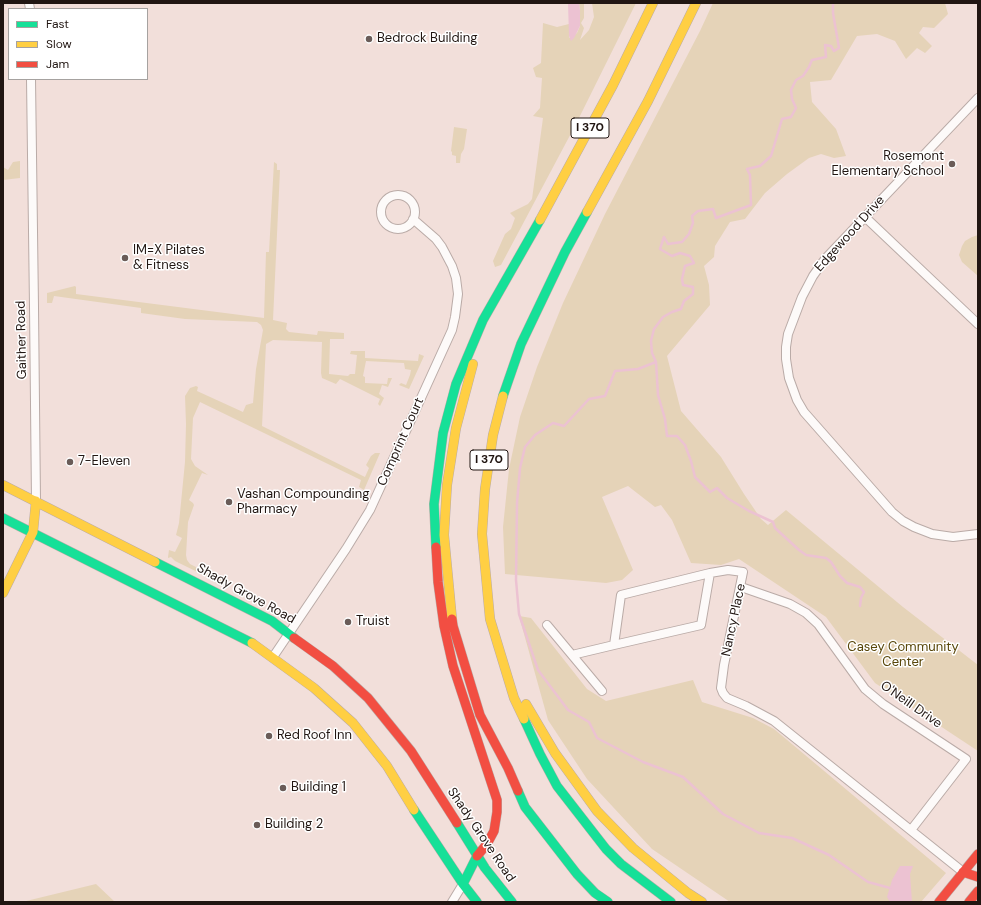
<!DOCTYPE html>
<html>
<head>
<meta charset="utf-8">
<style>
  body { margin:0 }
  #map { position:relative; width:981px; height:905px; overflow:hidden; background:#f2dfda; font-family:"DM Sans",sans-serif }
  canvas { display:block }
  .frame { position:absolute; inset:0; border:4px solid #211612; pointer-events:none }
  .legend { position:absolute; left:8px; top:8px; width:140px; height:72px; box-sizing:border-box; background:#fff; border:1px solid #a6a2a0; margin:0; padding:5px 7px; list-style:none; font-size:12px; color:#211612 }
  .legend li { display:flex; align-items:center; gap:8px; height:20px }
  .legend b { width:20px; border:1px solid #a6a2a0 }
</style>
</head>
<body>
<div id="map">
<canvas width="981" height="905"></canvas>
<div class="frame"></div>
<ul class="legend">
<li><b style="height:5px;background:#16e098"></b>Fast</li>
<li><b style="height:5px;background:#ffcf43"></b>Slow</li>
<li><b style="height:5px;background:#f24e42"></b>Jam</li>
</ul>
</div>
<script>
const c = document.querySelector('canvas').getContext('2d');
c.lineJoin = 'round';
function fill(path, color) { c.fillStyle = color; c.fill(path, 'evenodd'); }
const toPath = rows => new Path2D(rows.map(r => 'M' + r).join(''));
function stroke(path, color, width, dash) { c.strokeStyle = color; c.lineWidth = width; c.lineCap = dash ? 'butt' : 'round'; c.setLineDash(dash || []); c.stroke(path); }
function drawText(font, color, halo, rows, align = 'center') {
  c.font = font + ' "DM Sans",sans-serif'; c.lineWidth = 3; c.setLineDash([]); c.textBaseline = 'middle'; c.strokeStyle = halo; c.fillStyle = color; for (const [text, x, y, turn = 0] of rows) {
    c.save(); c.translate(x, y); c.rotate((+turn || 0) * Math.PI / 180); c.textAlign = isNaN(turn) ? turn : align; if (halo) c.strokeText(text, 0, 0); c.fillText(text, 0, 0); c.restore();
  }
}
const green = toPath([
  [579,3,584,3,584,18,581,23,584,28,580,40,589,30,594,17,592,3,636,3,576,124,501,265,495,267,493,261,505,234,511,229,515,218,510,213,528,204,532,199,543,118,533,116,540,108,542,78,536,77,533,68,541,63,543,23,557,27,569,24,569,38,577,33,580,26,580,11],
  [713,3,945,3,948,14,934,28,923,27,919,33,932,46,925,53,917,48,906,59,895,41,877,34,857,36,831,80,810,82,812,102,836,129,846,156,834,158,821,154,809,158,787,174,765,193,745,219,730,222,715,246,714,257,704,266,709,285,710,305,667,356,681,411,721,457,744,494,761,519,768,525,786,510,903,607,978,665,978,751,875,683,826,617,739,559,721,565,691,563,672,520,661,505,655,507,628,486,602,497,633,570,622,580,606,583,505,574,503,527,509,469,520,417,537,367,563,303,605,214,700,31],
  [454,127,467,129,464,149,461,154,460,163,456,163,456,156,452,155,452,152,451,151],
  [20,161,20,178,3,180,3,167,8,170,13,162],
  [274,162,277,164,277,170,280,170,273,320,287,323,286,329,289,332,317,335,318,331,344,333,344,339,330,339,329,374,348,376,350,374,355,374,357,355,350,354,351,351,365,351,365,358,418,361,419,354,424,356,409,389,399,385,401,383,406,385,410,375,411,370,405,369,404,363,366,361,363,376,365,377,365,383,387,384,388,378,392,378,388,387,382,385,379,394,384,398,380,406,378,404,380,399,340,379,336,384,322,378,321,373,322,342,273,340,266,344,262,426,365,477,369,468,366,465,371,456,375,453,380,453,364,490,359,487,361,480,200,402,193,418,191,459,195,466,208,475,202,473,189,500,193,503,194,505,188,522,186,555,187,560,190,564,224,581,225,584,222,584,175,561,171,557,168,558,168,557,169,550,175,552,182,538,176,535,179,523,185,462,186,424,185,396,190,388,196,386,198,387,197,391,243,412,246,405,253,403,256,369,263,330,261,325,257,322,185,319,141,313,141,308,54,296,52,303,47,303,47,293,75,286,76,287,76,294,264,318,266,252,269,252],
  [978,235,978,276,962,262,959,255,962,246,965,241,972,237],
  [519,616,531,618,587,689,606,701,693,680,702,702,753,718,774,729,946,873,921,902,730,902,652,849,587,779,548,720],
  [96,884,115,902,22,902]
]);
const water = toPath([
  [568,3,579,3,580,11,580,26,574,38,571,41,569,36],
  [900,866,913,866,910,874,912,902,890,902,887,897,892,880]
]);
const stream = toPath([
  [833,3,833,13,839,48,834,51,831,46,825,45,826,57,812,60,809,67,803,76,796,80,791,90,792,99,796,108,791,117,782,119,771,156,760,166,747,169,750,175,751,205,716,218,713,209,698,211,692,216,693,223,689,234,682,242,668,244,664,237,660,249,672,256,680,253,690,256,694,263,685,266,682,279,683,285,693,287,693,294,684,301,681,309,672,312,663,317,654,329,651,341,652,353,656,362,658,395,665,419,667,436,677,436,685,445,691,461,695,477,710,492,717,488,727,498,749,511,773,522,775,528,799,550,806,555,826,558,831,562,840,576,847,583,860,587,864,592,861,598,860,606],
  [656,362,638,369,615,371,605,396,589,399,564,426,553,423,535,435,525,447,520,468,517,503,516,580,519,614,538,670,568,710,589,722,597,738,643,762,683,777,723,814,759,833,792,838,829,855,868,882,890,888]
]);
const street = toPath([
  [29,3,30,9],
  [31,79,34,307,36,501],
  [978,98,825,259,813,276,802,297,788,334,786,347,786,359,789,378,797,400,804,412,892,512,903,521,914,527,932,534,953,537,978,534],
  '381 212a17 17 0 1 1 34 0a17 17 0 1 1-34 0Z',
  [865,217,978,324],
  [710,573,701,625,614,645,621,595,710,573,728,570,743,572,724,665,721,688,723,693,727,698,746,706,774,721,963,872],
  [741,587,790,604,806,613,818,624,865,689,883,704,966,759,911,830],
  [547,625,572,655,614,645],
  [572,655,602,691],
  [273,657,346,549,370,510,452,330,455,317,458,294,456,278,452,266,442,247,436,239,413,219],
  [452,902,463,884]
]);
const fast = toPath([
  [503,396,521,344,565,252,587,212],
  [3,518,252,643],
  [436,547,434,504,443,433,456,384,483,320,540,220],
  [155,562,272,621,294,638],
  [524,719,540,754,557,786,606,849,621,864,671,902],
  [518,791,525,807,577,874,595,893,608,902],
  [414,810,463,884,477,902],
  [457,823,485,868,512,902],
  [463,884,477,856]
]);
const slow = toPath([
  [587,212,648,101,696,3],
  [540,220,613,85,653,3],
  [503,396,493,435,485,489,482,534,490,619,514,698,524,719],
  [3,485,155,562],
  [3,593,33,532,36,501],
  [452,619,444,535,447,485,456,428,473,364],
  [252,643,314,688,353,723,387,766,414,810],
  [526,704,555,753,597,811,633,848,688,893,702,902]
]);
const jam = toPath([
  [436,547,438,582,444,626,453,666,497,800,497,812,494,831,487,844,477,856],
  [452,619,453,626,480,715,508,768,518,791],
  [294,638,333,666,368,698,411,751,457,823],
  [963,872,978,877],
  [939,902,978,854],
  [969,902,978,891]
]);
const markers = [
  [369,39,4,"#6a5c58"],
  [952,164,4,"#6a5c58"],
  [125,258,4,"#6a5c58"],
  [70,462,4,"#6a5c58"],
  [229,502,4,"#6a5c58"],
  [348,622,4,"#6a5c58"],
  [269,736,4,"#6a5c58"],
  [283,788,4,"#6a5c58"],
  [257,825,4,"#6a5c58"]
];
const shields = [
  [590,128,38],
  [489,460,38]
];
const shieldNames = [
  ["I 370",590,128],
  ["I 370",489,460]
];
const poiNames = [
  ["Bedrock Building",377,39],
  ["Rosemont",944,157,"right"],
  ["Elementary School",944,172,"right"],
  ["IM=X Pilates",133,251],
  ["& Fitness",133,266],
  ["7-Eleven",78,462],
  ["Vashan Compounding",237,495],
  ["Pharmacy",237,510],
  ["Truist",356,622],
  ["Red Roof Inn",277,736],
  ["Building 1",291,788],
  ["Building 2",265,825]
];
const streetNames = [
  ["Edgewood Drive",850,234,-48],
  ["Gaither Road",22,340,-91],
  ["Comprint Court",401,442,-66],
  ["Shady Grove Road",246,594,29],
  ["Nancy Place",734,620,-78],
  ["O'Neill Drive",911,705,35],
  ["Shady Grove Road",481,835,56]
];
const parkNames = [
  ["Casey Community",903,648],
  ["Center",903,663]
];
fill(green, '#e5d3b8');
fill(water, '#ecc2d2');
stroke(stream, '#ecc2d2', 2.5);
stroke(street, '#baaba7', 10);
stroke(fast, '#baaba7', 10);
stroke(slow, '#baaba7', 10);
stroke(jam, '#baaba7', 10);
stroke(street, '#fdfaf9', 8);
stroke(fast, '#16e098', 9);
stroke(slow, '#ffcf43', 9);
stroke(jam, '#f24e42', 9);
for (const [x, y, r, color] of markers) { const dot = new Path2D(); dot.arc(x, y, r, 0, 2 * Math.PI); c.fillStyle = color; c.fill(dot); stroke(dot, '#fff', 1.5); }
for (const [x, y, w] of shields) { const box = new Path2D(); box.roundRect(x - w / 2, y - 10, w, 20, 3); c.fillStyle = '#fff'; c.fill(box); stroke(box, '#211612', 1); }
drawText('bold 12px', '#211612', null, shieldNames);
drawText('13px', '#211612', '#fff', poiNames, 'left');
drawText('13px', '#211612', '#fff', streetNames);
drawText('13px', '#584609', '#fff', parkNames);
</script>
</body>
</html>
